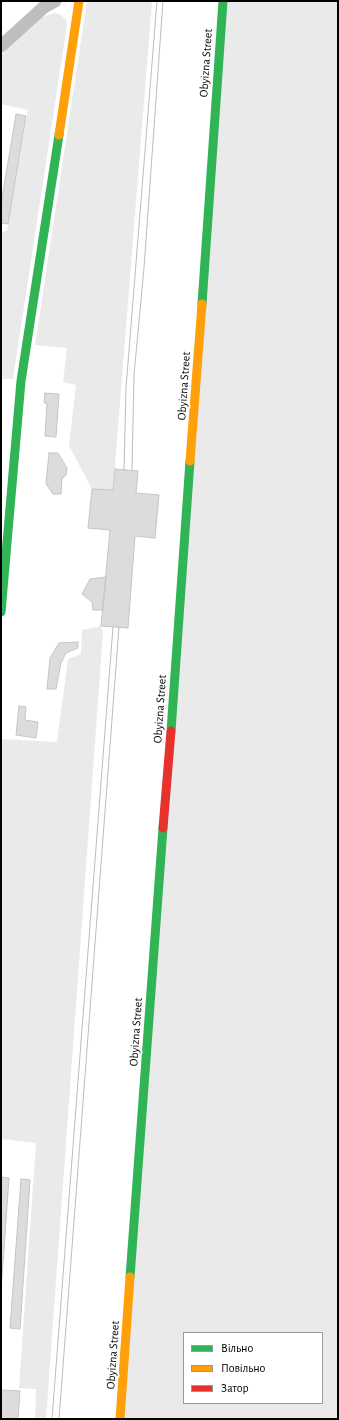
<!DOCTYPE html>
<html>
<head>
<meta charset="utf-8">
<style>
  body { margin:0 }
  #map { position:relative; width:339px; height:1420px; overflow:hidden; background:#fff; font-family:"Alegreya Sans",sans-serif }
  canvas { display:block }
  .frame { position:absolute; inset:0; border:2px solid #000; pointer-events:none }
  .legend { position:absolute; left:183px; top:1332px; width:140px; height:72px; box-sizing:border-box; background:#fff; border:1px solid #999; margin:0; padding:5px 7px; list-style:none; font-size:12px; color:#000 }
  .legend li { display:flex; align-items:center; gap:8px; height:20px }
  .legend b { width:20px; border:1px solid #999 }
</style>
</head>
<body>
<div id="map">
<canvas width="339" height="1420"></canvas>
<div class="frame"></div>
<ul class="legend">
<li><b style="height:5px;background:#30b455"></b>Вільно</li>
<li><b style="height:5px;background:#ff9f0a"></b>Повільно</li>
<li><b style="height:5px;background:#e5322d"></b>Затор</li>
</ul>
</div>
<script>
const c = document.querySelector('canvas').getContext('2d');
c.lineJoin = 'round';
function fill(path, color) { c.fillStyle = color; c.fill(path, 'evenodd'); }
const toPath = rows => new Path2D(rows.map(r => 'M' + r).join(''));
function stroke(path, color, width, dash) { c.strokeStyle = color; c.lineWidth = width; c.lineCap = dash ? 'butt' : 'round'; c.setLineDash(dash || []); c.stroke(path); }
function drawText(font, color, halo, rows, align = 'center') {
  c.font = font + ' "Alegreya Sans",sans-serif'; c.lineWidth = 4; c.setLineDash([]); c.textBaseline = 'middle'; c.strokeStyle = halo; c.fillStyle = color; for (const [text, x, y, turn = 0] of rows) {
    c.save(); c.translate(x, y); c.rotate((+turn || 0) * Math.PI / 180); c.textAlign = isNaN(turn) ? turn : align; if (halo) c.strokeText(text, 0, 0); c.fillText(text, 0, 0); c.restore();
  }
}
const green = toPath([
  [87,1,152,1,113,490,92,489,69,446,76,385,63,382,67,348,35,345],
  [223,1,338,1,338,1419,120,1419],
  [184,1333,322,1333,322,1403,184,1403],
  [55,13,61,15,66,20,67,25,13,379,1,379,1,232,7,231,28,110,1,104,1,55,38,19,48,15],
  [101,626,103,632,46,1419,35,1419,36,1389,19,1388,36,1143,1,1139,1,739,57,742,68,659,81,654,82,630]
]);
const building = toPath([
  [16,114,26,116,8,224,1,223,1,204,16,114],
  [45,393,59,394,56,437,45,436,47,403,44,403,45,393],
  [49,453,58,453,67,468,66,475,62,479,61,494,53,494,46,484,49,453],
  [115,469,138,471,136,493,159,495,155,538,135,536,128,628,101,626,110,530,88,528,92,489,113,490,115,469],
  [106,577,103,610,93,610,92,602,82,594,90,579,106,577],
  [78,642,78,648,66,653,61,663,56,689,47,689,50,658,59,643,78,642],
  [19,706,26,707,25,720,38,722,36,738,16,735,19,706],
  [1,1177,9,1178,1,1291,1,1177],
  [21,1179,30,1180,20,1329,10,1328,21,1179],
  [1,1390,20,1391,18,1419,1,1419,1,1390]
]);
const street = toPath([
  [1,46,44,7,55,1]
]);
const fast = toPath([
  [202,304,223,1],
  [1,612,21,381,59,135],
  [171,731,190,461],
  [130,1277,163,828]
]);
const slow = toPath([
  [59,135,79,1],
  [190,461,202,304],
  [120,1419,130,1277]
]);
const jam = toPath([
  [163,828,171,731]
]);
const tram = toPath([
  [124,470,126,388,157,1],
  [132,470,134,375,144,268,163,1],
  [52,1419,113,627],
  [59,1419,119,627]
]);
const streetNames = [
  ["Obyizna Street",206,63,-86],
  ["Obyizna Street",184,386,-86],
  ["Obyizna Street",160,709,-86],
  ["Obyizna Street",136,1032,-86],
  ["Obyizna Street",113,1355,-86]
];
fill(green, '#eaeaea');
fill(building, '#dcdcdc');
stroke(building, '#c5c5c5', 1);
stroke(street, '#bebebe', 13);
stroke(fast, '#30b455', 9);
stroke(slow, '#ff9f0a', 9);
stroke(jam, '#e5322d', 9);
stroke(tram, '#bdbdbd', 1);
drawText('12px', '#000', '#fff', streetNames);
</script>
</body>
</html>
